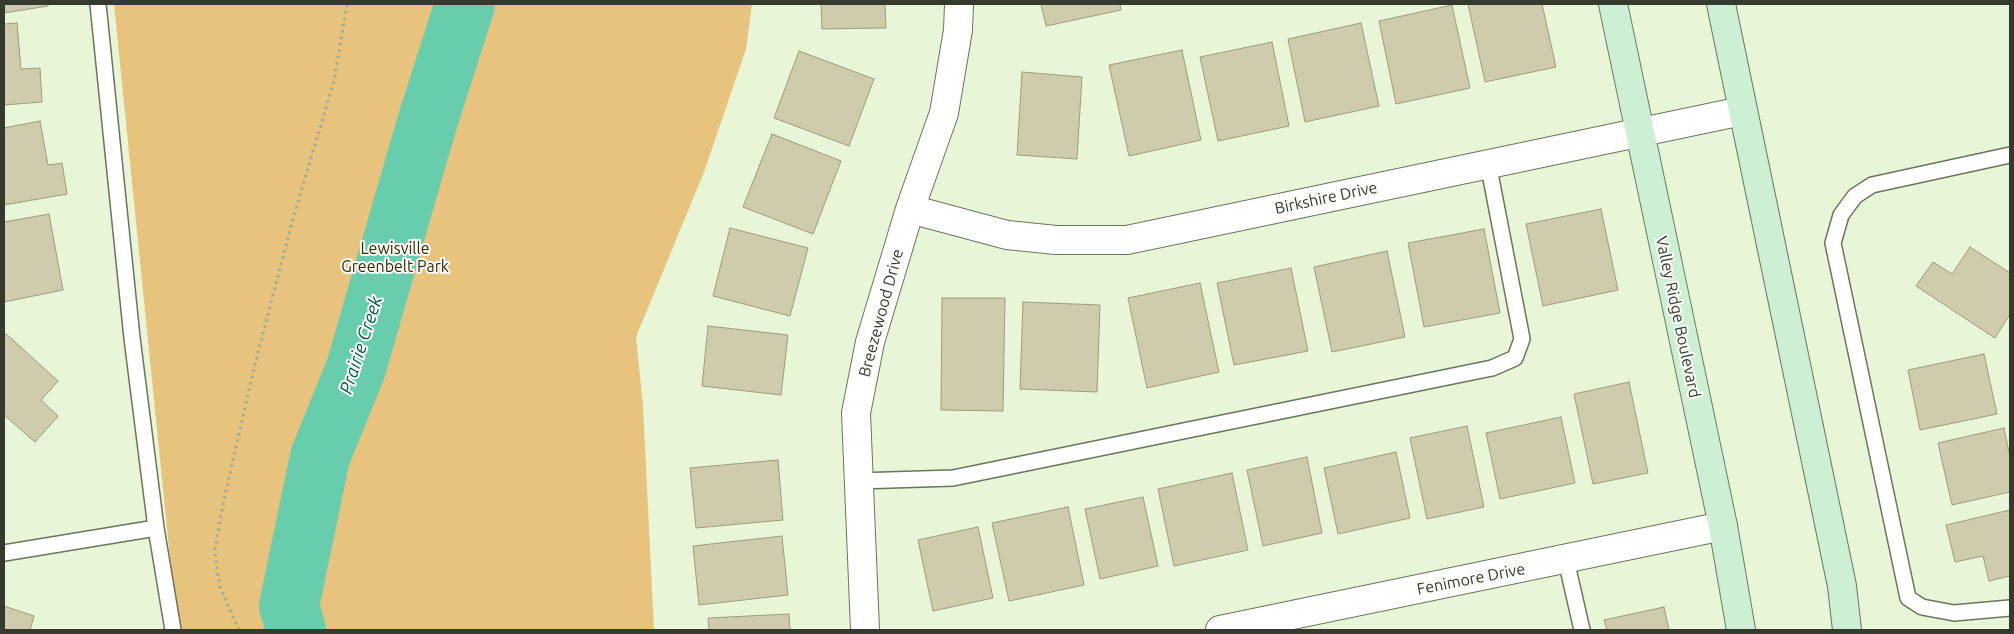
<!DOCTYPE html>
<html>
<head>
<meta charset="utf-8">
<style>
  body { margin:0 }
  #map { position:relative; width:2014px; height:634px; overflow:hidden; background:#e8f6d7; font-family:Ubuntu,sans-serif }
  canvas { display:block }
  .frame { position:absolute; inset:0; border:5px solid #343a2e; pointer-events:none }
</style>
</head>
<body>
<div id="map">
<canvas width="2014" height="634"></canvas>
<div class="frame"></div>
</div>
<script>
const c = document.querySelector('canvas').getContext('2d');
c.lineJoin = 'round';
function fill(path, color) { c.fillStyle = color; c.fill(path, 'evenodd'); }
const toPath = rows => new Path2D(rows.map(r => 'M' + r).join(''));
function stroke(path, color, width, dash) { c.strokeStyle = color; c.lineWidth = width; c.lineCap = dash ? 'butt' : 'round'; c.setLineDash(dash || []); c.stroke(path); }
function drawText(font, color, halo, rows, align = 'center') {
  c.font = font + ' Ubuntu,sans-serif'; c.lineWidth = 4; c.setLineDash([]); c.textBaseline = 'middle'; c.strokeStyle = halo; c.fillStyle = color; for (const [text, x, y, turn = 0] of rows) {
    c.save(); c.translate(x, y); c.rotate((+turn || 0) * Math.PI / 180); c.textAlign = isNaN(turn) ? turn : align; if (halo) c.strokeText(text, 0, 0); c.fillText(text, 0, 0); c.restore();
  }
}
const green = toPath([
  [114,4,752,4,746,49,704,172,636,337,643,406,654,630,181,630,172,578]
]);
const river = toPath([
  [296,630,289,606,320,457,356,368,427,123,465,4]
]);
const building = toPath([
  [4,4,47,4,48,6,4,13,4,4],
  [821,4,885,4,886,28,822,29,821,4],
  [1041,4,1120,4,1121,10,1046,26,1041,4],
  [1468,4,1542,4,1556,67,1485,82,1468,4],
  [1452,5,1470,88,1396,104,1379,21,1452,5],
  [17,23,21,69,40,68,42,102,4,105,4,24,17,23],
  [1361,23,1379,106,1305,122,1288,39,1361,23],
  [1272,42,1289,126,1218,141,1200,57,1272,42],
  [1182,50,1201,140,1129,156,1109,65,1182,50],
  [799,51,874,79,849,146,774,118,799,51],
  [1022,72,1082,77,1077,159,1017,155,1022,72],
  [40,121,48,165,62,163,67,194,4,205,4,128,40,121],
  [772,134,841,161,813,234,743,207,772,134],
  [1601,209,1618,290,1543,306,1526,224,1601,209],
  [49,214,63,290,4,302,4,222,49,214],
  [730,228,808,248,790,316,713,296,730,228],
  [1484,229,1500,313,1424,327,1408,243,1484,229],
  [1970,247,2010,273,2010,314,1995,338,1916,286,1933,262,1952,274,1970,247],
  [1387,251,1405,337,1332,352,1314,267,1387,251],
  [1291,268,1308,351,1234,365,1217,283,1291,268],
  [1200,283,1219,372,1147,388,1128,298,1200,283],
  [942,298,1005,298,1003,411,941,410,942,298],
  [1023,302,1100,305,1097,392,1020,389,1023,302],
  [708,326,788,335,781,395,702,386,708,326],
  [4,332,58,381,41,400,58,416,35,442,4,415,4,332],
  [1984,354,1997,414,1920,430,1908,370,1984,354],
  [1629,382,1648,473,1593,484,1574,394,1629,382],
  [1561,417,1575,483,1500,499,1486,433,1561,417],
  [1467,426,1484,507,1427,519,1410,438,1467,426],
  [2004,428,2010,457,2010,492,1952,505,1938,443,2004,428],
  [1396,452,1410,518,1338,534,1324,468,1396,452],
  [1307,457,1322,533,1263,546,1247,470,1307,457],
  [778,460,783,520,696,528,690,468,778,460],
  [1232,473,1248,550,1174,566,1158,489,1232,473],
  [1143,497,1158,566,1100,579,1085,509,1143,497],
  [1068,507,1084,585,1009,601,992,523,1068,507],
  [2010,510,2010,576,1989,581,1983,556,1955,562,1946,525,2010,510],
  [978,527,993,598,933,611,918,540,978,527],
  [782,536,788,595,699,605,693,546,782,536],
  [4,606,34,616,30,630,4,630,4,606],
  [1664,607,1669,630,1607,630,1604,620,1664,607],
  [789,614,790,630,709,630,708,618,789,614]
]);
const path = toPath([
  [239,630,220,587,217,569,215,549,223,504,255,364,294,215,334,81,347,4]
]);
const service = toPath([
  [98,4,132,338,156,528,173,630],
  [2010,155,1872,185,1855,196,1841,215,1833,243,1908,598,1922,607,1954,613,2010,608],
  [858,481,953,478,1492,368,1515,358,1522,339,1488,163],
  [4,553,156,528],
  [1566,560,1582,630]
]);
const minor = toPath([
  [910,209,1007,235,1056,240,1127,240,1742,111],
  [865,630,856,413,870,342,910,209,944,113,958,30,959,4],
  [1220,630,1723,526]
]);
const secondary = toPath([
  [1613,4,1723,526,1741,630],
  [1721,4,1842,586,1847,630]
]);
const streetNames = [
  ["Birkshire Drive",1326,198,-12],
  ["Breezewood Drive",881,313,-75],
  ["Valley Ridge Boulevard",1678,317,78],
  ["Fenimore Drive",1471,579,-11]
];
const parkNames = [
  ["Lewisville",395,249],
  ["Greenbelt Park",395,267]
];
const waterNames = [
  ["Prairie Creek",361,345,-72]
];
fill(green, '#e8c37d');
stroke(river, '#68cdad', 60);
fill(building, '#ceccac');
stroke(building, '#9d9c7d', 1);
stroke(service, '#6a765b', 18);
stroke(minor, '#6a765b', 30);
stroke(secondary, '#6a765b', 30);
stroke(path, '#a1ac94', 3, [2.5, 4]);
stroke(service, '#fff', 15);
stroke(minor, '#fff', 28);
stroke(secondary, '#cdf0d5', 28);
drawText('16px', '#343a2e', '#fbfef8', streetNames);
drawText('16px', '#3a2a06', '#fbfef8', parkNames);
drawText('italic 18px', '#005945', '#fbfef8', waterNames);
</script>
</body>
</html>
